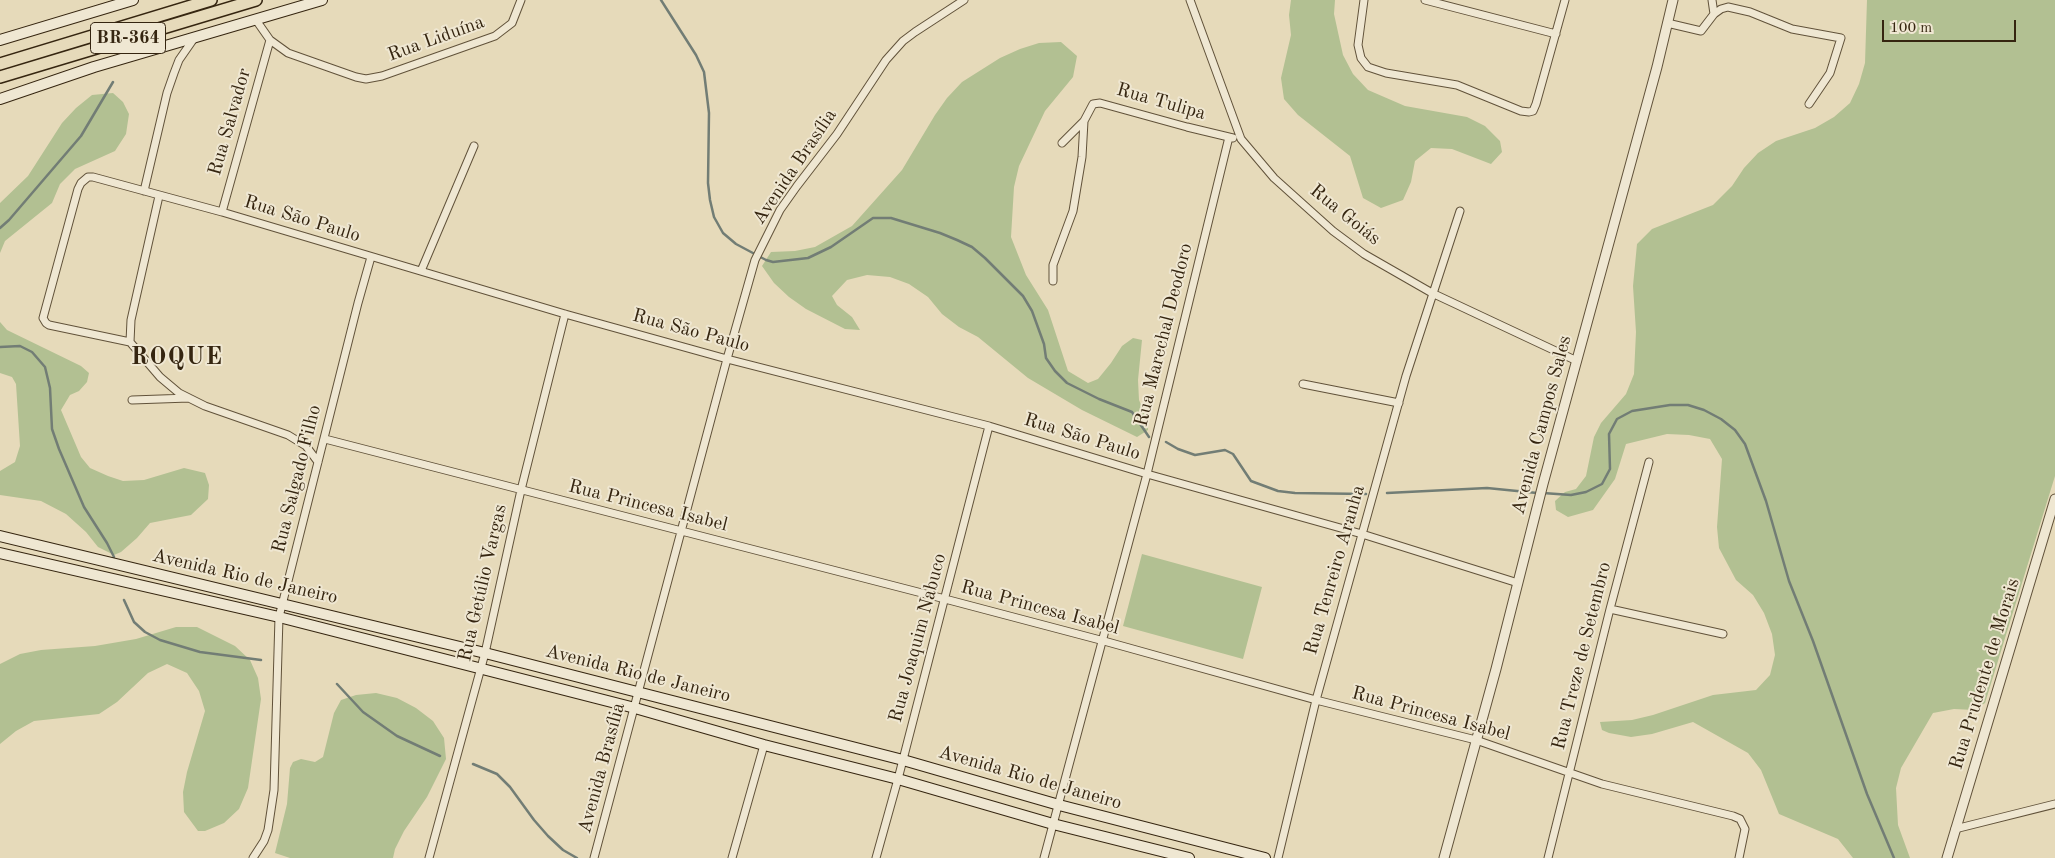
<!DOCTYPE html>
<html>
<head>
<meta charset="utf-8">
<style>
  body { margin:0 }
  #map { position:relative; width:2055px; height:858px; overflow:hidden; background:#e6daba; font-family:"Old Standard TT",serif }
  canvas { display:block }
  .scale { position:absolute; left:1882px; top:20px; width:134px; height:22px; box-sizing:border-box; border:2px solid #352510; border-top:0; padding-left:6px; font-size:15px; line-height:18px; white-space:nowrap; color:#352510; -webkit-text-stroke:4px #efe7d2; paint-order:stroke }
</style>
</head>
<body>
<div id="map">
<canvas width="2055" height="858"></canvas>
<div class="scale">100 m</div>
</div>
<script>
const c = document.querySelector('canvas').getContext('2d');
c.lineJoin = 'round';
function fill(path, color) { c.fillStyle = color; c.fill(path, 'evenodd'); }
const toPath = rows => new Path2D(rows.map(r => 'M' + r).join(''));
function stroke(path, color, width, dash) { c.strokeStyle = color; c.lineWidth = width; c.lineCap = dash ? 'butt' : 'round'; c.setLineDash(dash || []); c.stroke(path); }
function drawText(font, color, halo, rows, align = 'center') {
  c.font = font + ' "Old Standard TT",serif'; c.lineWidth = 4; c.setLineDash([]); c.textBaseline = 'middle'; c.strokeStyle = halo; c.fillStyle = color; for (const [text, x, y, turn = 0] of rows) {
    c.save(); c.translate(x, y); c.rotate((+turn || 0) * Math.PI / 180); c.textAlign = isNaN(turn) ? turn : align; if (halo) c.strokeText(text, 0, 0); c.fillText(text, 0, 0); c.restore();
  }
}
const green = toPath([
  [1291,0,1335,0,1334,14,1343,55,1353,74,1368,90,1405,106,1467,117,1485,126,1500,141,1502,152,1491,164,1452,149,1431,148,1415,161,1411,182,1403,200,1381,208,1363,198,1350,156,1298,115,1284,99,1281,78,1291,35,1289,15],
  [1867,0,2055,0,2055,476,1985,703,1974,710,1954,709,1933,713,1901,768,1896,788,1898,825,1910,858,1853,858,1838,839,1779,814,1761,770,1748,753,1693,722,1652,734,1631,737,1609,733,1602,730,1600,722,1632,720,1653,715,1713,695,1756,690,1770,675,1775,655,1772,634,1764,613,1753,595,1736,580,1719,548,1717,527,1722,459,1710,439,1689,435,1667,434,1626,444,1615,479,1593,510,1568,517,1556,510,1555,501,1565,492,1576,489,1586,476,1594,437,1601,423,1626,394,1634,374,1636,332,1633,286,1637,244,1652,229,1713,205,1732,186,1744,168,1758,153,1776,141,1815,128,1834,117,1850,103,1859,84,1865,63],
  [1061,42,1077,56,1073,77,1045,111,1019,166,1014,187,1011,237,1026,275,1048,310,1068,371,1088,383,1098,379,1111,363,1122,346,1133,338,1142,340,1138,380,1139,400,1148,421,1148,430,1137,437,1082,410,1028,378,978,337,959,327,942,314,928,297,909,284,890,277,867,275,847,280,832,296,837,305,852,317,860,330,845,329,806,309,789,297,774,283,762,266,771,252,795,251,815,247,852,226,902,170,935,115,947,98,962,82,1000,58,1020,49,1039,43],
  [113,93,123,102,129,114,126,134,115,151,75,169,60,184,52,203,5,241,0,253,0,203,28,176,62,123,76,108,92,95],
  [0,322,7,330,81,366,89,373,87,382,79,391,70,395,61,410,81,457,90,468,108,476,123,481,144,480,184,468,205,473,209,485,208,499,191,515,150,523,137,538,121,552,114,555,98,547,86,532,66,514,41,501,0,495,0,471,15,462,20,446,16,384,12,377,0,373],
  [1142,554,1262,587,1243,659,1123,626],
  [176,627,197,627,235,646,250,660,258,678,261,699,248,788,239,809,224,823,205,831,198,831,184,812,183,792,187,772,205,711,199,691,187,673,167,664,148,673,117,702,99,714,34,721,16,731,0,744,0,664,20,654,41,650,95,646,136,639],
  [376,693,397,698,416,708,433,721,444,738,446,759,427,797,404,831,395,849,393,858,290,858,275,853,287,804,290,768,293,762,301,759,315,762,323,757,334,713,341,700,356,695]
]);
const stream = toPath([
  [661,0,696,55,704,72,709,113,708,183,710,200,714,217,723,233,736,244,766,260,773,262,808,258,831,247,873,218,891,218,940,233,957,240,972,247,985,258,1023,296,1032,311,1044,344,1046,358,1055,371,1067,383,1099,399,1132,412,1149,437],
  [0,228,9,220,81,136,113,82],
  [0,347,20,346,32,352,45,367,50,388,52,429,59,449,84,507,107,543,114,557],
  [1166,442,1178,449,1195,455,1225,450,1233,454,1251,481,1278,491,1295,493,1366,494],
  [1387,493,1487,488,1537,493],
  [1543,493,1571,495,1586,492,1602,484,1610,469,1609,434,1617,419,1632,411,1670,405,1688,405,1704,410,1721,419,1735,430,1745,444,1766,501,1789,581,1813,641,1867,794,1894,858],
  [124,600,134,622,145,632,160,640,200,652,261,660],
  [337,684,363,712,397,736,440,756],
  [473,764,497,774,510,787,534,820,548,836,563,850,577,858]
]);
const minor = toPath([
  [1190,0,1241,139,1274,178,1333,231,1364,254,1432,293,1577,361],
  [1364,0,1358,45,1361,58,1368,67,1386,73,1457,85,1521,111,1529,112,1533,111,1536,104,1565,0],
  [1425,0,1556,34],
  [1712,0,1714,14],
  [256,20,270,40,288,53,356,77,366,79,382,76,495,36,512,23,521,0],
  [1667,23,1701,31,1714,14,1721,9,1728,7,1750,12,1792,29,1841,38,1830,73,1809,104],
  [1062,143,1084,121,1093,104,1100,103,1187,127,1233,138],
  [144,191,167,93,174,73,179,60,195,37],
  [222,212,270,40],
  [421,271,474,146],
  [1053,281,1053,265,1073,211,1082,157,1084,121],
  [130,342,49,325,46,323,43,318,78,189,81,183,88,177,93,177,222,212,565,314,727,359,989,426,1147,474,1362,534,1518,583],
  [130,342,160,377,179,393,205,406,288,435,306,446,318,462],
  [130,342,131,320,159,196],
  [1303,384,1399,403],
  [132,400,189,398],
  [325,439,945,599,1104,641,1316,700,1476,740,1602,784,1733,816,1740,819,1745,829,1739,858],
  [1610,609,1723,634],
  [1955,829,2055,804],
  [253,858,264,841,268,830,274,790,279,617,358,303,371,257],
  [429,858,485,653,521,490,565,314],
  [594,858,727,359,755,260,780,210,797,186,837,134,886,60,903,41,915,32,964,0],
  [732,858,764,745],
  [876,858,898,779,989,426],
  [1044,858,1147,474,1229,137],
  [1278,858,1316,700,1406,376,1460,211],
  [1548,858,1610,609,1649,462]
]);
const tertiary = toPath([
  [1444,858,1496,669,1543,484,1657,67,1673,0],
  [1947,858,2055,499]
]);
const secondary = toPath([
  [0,40,133,0],
  [0,99,94,67,322,0],
  [0,536,485,653,903,760,1059,805,1265,858],
  [0,553,279,617,635,708,764,745,898,779,1053,824,1189,858]
]);
const trunk = toPath([
  [0,64,211,0],
  [0,77,256,0]
]);
const shields = [
  [128,38,75]
];
const shieldNames = [
  ["BR-364",128,38]
];
const streetNames = [
  ["Rua Liduína",436,39,-20],
  ["Rua Tulipa",1161,102,16],
  ["Rua Salvador",230,122,-74],
  ["Avenida Brasília",795,167,-56],
  ["Rua Goiás",1345,215,39],
  ["Rua São Paulo",302,219,17],
  ["Rua São Paulo",691,331,15],
  ["Rua Marechal Deodoro",1164,335,-76],
  ["Avenida Campos Sales",1542,425,-75],
  ["Rua São Paulo",1082,437,17],
  ["Rua Salgado Filho",297,479,-76],
  ["Rua Princesa Isabel",648,506,14],
  ["Rua Tenreiro Aranha",1335,570,-74],
  ["Avenida Rio de Janeiro",245,577,13],
  ["Rua Getúlio Vargas",483,583,-77],
  ["Rua Princesa Isabel",1040,608,15],
  ["Rua Joaquim Nabuco",918,638,-75],
  ["Rua Treze de Setembro",1582,656,-76],
  ["Avenida Rio de Janeiro",638,674,14],
  ["Rua Prudente de Morais",1985,674,-73],
  ["Rua Princesa Isabel",1431,714,15],
  ["Avenida Brasília",602,768,-75],
  ["Avenida Rio de Janeiro",1030,778,16]
];
const districtNames = [
  ["ROQUE",177,358]
];
fill(green, '#b2c092');
stroke(stream, '#727d75', 2.5);
stroke(minor, '#61523a', 9);
stroke(tertiary, '#61523a', 11);
stroke(secondary, '#352510', 12);
stroke(trunk, '#352510', 14);
stroke(minor, '#efe7d2', 7);
stroke(tertiary, '#efe7d2', 9);
stroke(secondary, '#efe7d2', 10);
stroke(trunk, '#e6daba', 11);
for (const [x, y, w] of shields) { const box = new Path2D(); box.roundRect(x - w / 2, y - 15.5, w, 31, 4); c.fillStyle = '#efe7d2'; c.fill(box); stroke(box, '#352510', 1); }
drawText('bold 18px', '#352510', null, shieldNames);
drawText('19px', '#352510', '#efe7d2', streetNames);
c.letterSpacing = '1px';
drawText('bold 24px', '#352510', '#efe7d2', districtNames);
c.letterSpacing = '0px';
</script>
</body>
</html>
